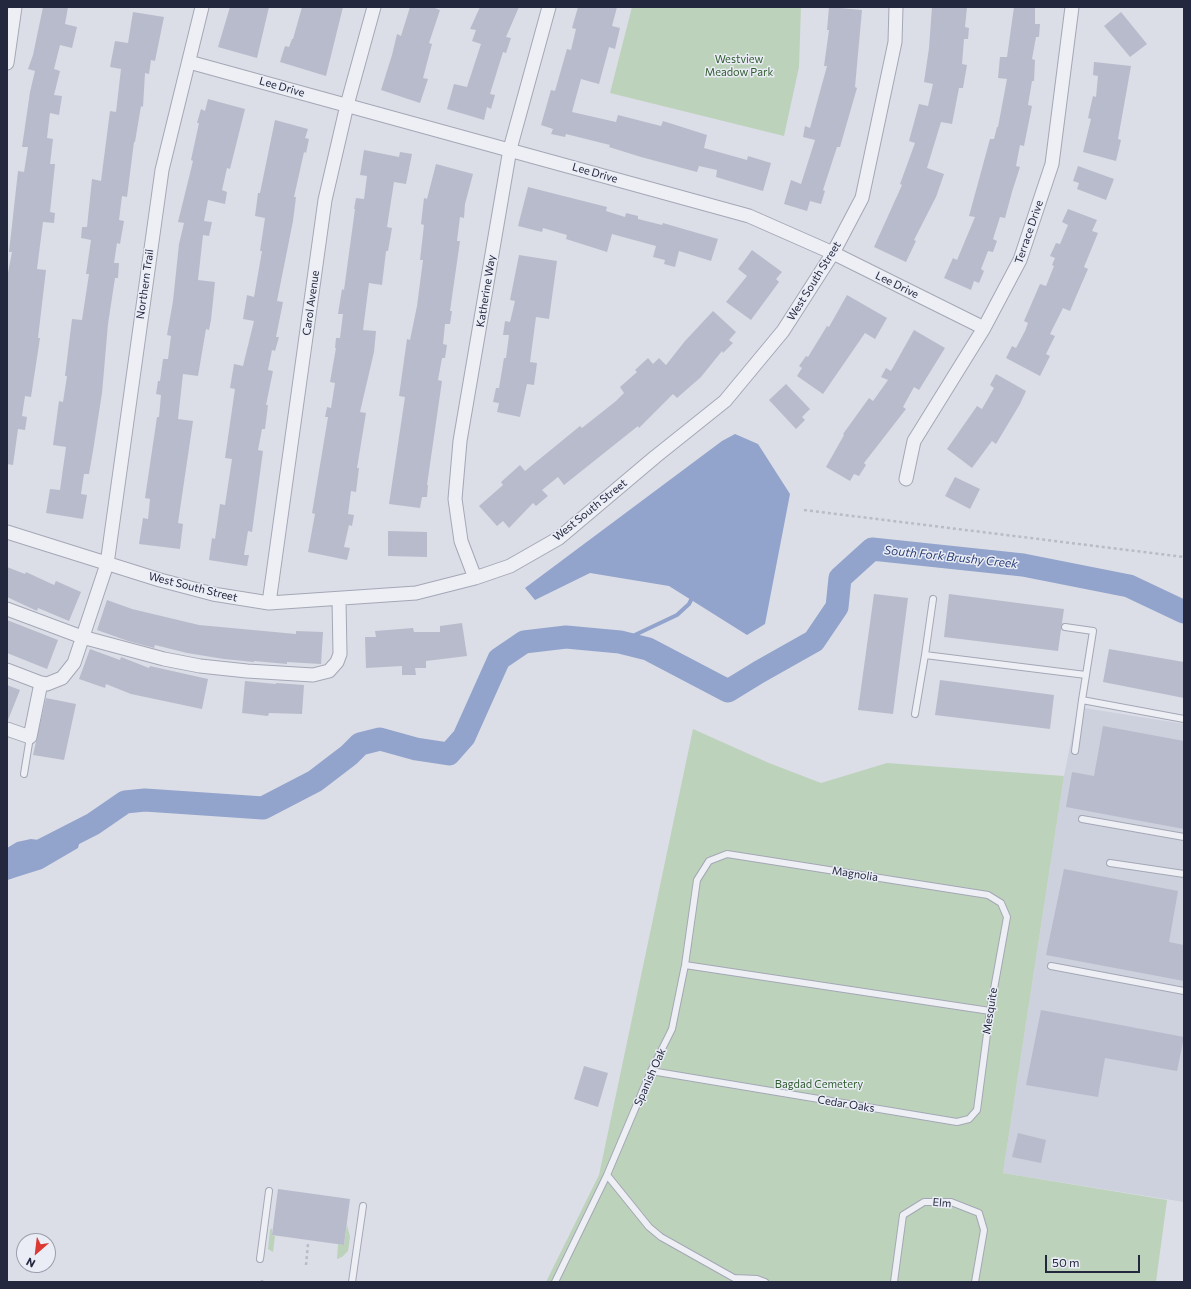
<!DOCTYPE html>
<html>
<head>
<meta charset="utf-8">
<style>
  body { margin:0 }
  #map { position:relative; width:1191px; height:1289px; overflow:hidden; background:#dbdee7; font-family:Commissioner,sans-serif }
  canvas { display:block }
  .frame { position:absolute; inset:0; border:8px solid #24283f; pointer-events:none }
  .north { position:absolute; left:16px; top:1233px; width:40px; height:40px; box-sizing:border-box; background:#eaedf5; border:1px solid #9b9eac; border-radius:50%; rotate:208deg; font-size:11px; font-weight:700; line-height:16px; text-align:center; color:#24283f }
  .north::after { content:''; display:block; margin:auto; width:14px; height:18px; background:#db3932; clip-path:polygon(50% 0,100% 100%,50% 72%,0 100%) }
  .scale { position:absolute; left:1045px; top:1255px; width:95px; height:18px; box-sizing:border-box; border:2px solid #24283f; border-top:0; padding-left:5px; font-size:12px; line-height:14px; white-space:nowrap; color:#24283f; -webkit-text-stroke:3px #eaedf5; paint-order:stroke }
</style>
</head>
<body>
<div id="map">
<canvas width="1191" height="1289"></canvas>
<div class="frame"></div>
<div class="north">N</div>
<div class="scale">50 m</div>
</div>
<script>
const c = document.querySelector('canvas').getContext('2d');
c.lineJoin = 'round';
function fill(path, color) { c.fillStyle = color; c.fill(path, 'evenodd'); }
const toPath = rows => new Path2D(rows.map(r => 'M' + r).join(''));
function stroke(path, color, width, dash) { c.strokeStyle = color; c.lineWidth = width; c.lineCap = dash ? 'butt' : 'round'; c.setLineDash(dash || []); c.stroke(path); }
function drawText(font, color, halo, rows, align = 'center') {
  c.font = font + ' Commissioner,sans-serif'; c.lineWidth = 3; c.setLineDash([]); c.textBaseline = 'middle'; c.strokeStyle = halo; c.fillStyle = color; for (const [text, x, y, turn = 0] of rows) {
    c.save(); c.translate(x, y); c.rotate((+turn || 0) * Math.PI / 180); c.textAlign = isNaN(turn) ? turn : align; if (halo) c.strokeText(text, 0, 0); c.fillText(text, 0, 0); c.restore();
  }
}
const built = toPath([
  [1078,707,1184,724,1184,1202,1003,1173,1064,776]
]);
const green = toPath([
  [632,7,801,7,799,67,784,136,610,93],
  [693,729,769,763,821,783,887,763,1064,776,1003,1173,1167,1200,1156,1282,546,1282,599,1175],
  [347,1225,350,1237,348,1251,342,1257,337,1259,338,1244,344,1245],
  [272,1228,272,1235,275,1236,273,1252,268,1249,270,1230]
]);
const water = toPath([
  [735,434,758,444,790,494,765,624,747,635,669,586,590,573,535,600,525,588,722,441],
  [83,829,78,848,42,869,7,880,7,848,17,842,31,839,47,841]
]);
const stream = toPath([
  [620,642,677,615,689,604,693,596]
]);
const river = toPath([
  [7,868,93,824,125,802,145,800,263,808,315,781,349,755,360,744,380,739,416,749,449,754,464,737,499,659,524,642,566,637,620,642,648,649,728,691,759,672,814,641,837,607,840,578,872,549,1023,565,1129,586,1184,612]
]);
const building = toPath([
  [43,7,68,7,65,24,77,27,72,48,60,45,54,69,60,71,54,95,62,96,59,115,50,113,47,138,53,139,50,164,55,164,50,212,55,213,54,223,43,222,37,269,46,270,38,338,40,338,31,397,25,396,22,416,27,417,25,430,18,429,13,465,7,464,7,278,12,252,9,252,18,171,24,172,28,147,22,147,30,92,35,71,28,69,33,55],
  [230,7,269,7,257,58,218,47],
  [302,7,343,7,326,76,280,62,285,46,289,47,292,39,293,39],
  [410,7,432,7,440,10,429,43,432,44,423,78,428,79,420,103,381,90,392,55,397,34,401,36],
  [480,7,519,7,506,37,511,38,506,53,503,52,490,94,495,95,491,109,487,107,484,120,447,109,454,84,467,87,481,44,472,41,476,30,470,29],
  [578,7,617,7,612,26,620,28,615,49,609,47,599,84,581,79,572,112,616,122,618,115,661,126,663,121,707,135,704,148,747,160,748,156,771,163,763,191,716,177,717,170,699,166,697,172,641,157,609,147,610,145,566,134,565,137,551,134,553,129,541,125,551,90,555,91,567,49,571,50,576,29,572,28],
  [829,7,862,10,855,87,857,88,840,147,837,147,823,190,825,191,821,204,810,201,807,211,784,204,791,180,801,184,815,140,803,137,805,126,810,128,827,66,824,66,829,30,827,30],
  [932,7,967,7,965,27,969,28,968,39,964,39,962,64,967,65,963,88,959,88,952,124,941,122,927,168,944,174,936,197,914,240,916,241,906,262,874,247,902,185,900,184,915,143,909,141,919,104,928,106,933,84,924,82,929,48],
  [1014,7,1035,7,1035,24,1040,24,1039,37,1036,37,1032,59,1035,60,1034,81,1032,81,1028,105,1032,106,1024,146,1020,145,1016,166,1020,167,1012,192,1005,218,1000,217,993,239,997,241,993,252,988,251,981,269,984,271,979,283,974,281,971,290,944,278,953,258,957,260,975,217,969,216,990,139,994,139,997,127,998,127,1007,79,998,78,1000,57,1007,57],
  [133,12,164,17,155,61,151,60,149,74,145,73,143,107,141,106,135,142,134,142,127,197,122,196,119,220,124,221,120,244,117,243,114,263,119,263,118,278,115,278,108,324,102,393,93,451,89,474,84,474,81,494,87,495,83,519,46,513,50,489,60,490,66,447,53,445,59,401,63,402,67,376,65,376,72,319,82,320,89,274,86,274,91,240,81,238,82,227,87,227,92,179,101,181,110,111,116,112,121,69,110,67,115,41,128,43],
  [1121,12,1147,44,1130,57,1104,26],
  [1094,62,1131,66,1118,139,1121,140,1116,161,1083,152,1091,119,1088,118,1093,96,1096,97,1098,76,1093,75],
  [208,99,245,109,230,169,227,168,222,190,227,192,225,204,208,200,204,221,212,222,209,236,203,235,198,280,215,282,211,320,209,330,206,329,198,376,183,374,178,419,193,421,178,523,183,524,180,549,139,544,143,518,148,519,150,499,145,498,157,417,159,417,161,395,156,394,158,381,160,381,163,359,168,359,171,336,167,335,173,301,179,244,184,223,178,222,193,161,191,160,199,123,197,123,201,109,205,111],
  [275,120,308,129,305,138,309,139,306,153,304,152,294,197,296,197,293,221,277,301,283,302,276,337,279,337,275,351,272,350,268,370,273,371,266,405,268,405,265,429,262,429,258,450,263,451,252,532,248,531,244,555,249,555,247,566,209,560,212,538,215,539,220,504,225,505,232,459,225,458,235,389,230,388,234,364,243,366,254,321,243,319,247,295,254,297,262,251,260,251,265,218,255,216,258,193,260,193],
  [364,150,399,157,400,152,412,154,406,184,394,182,387,227,392,228,388,251,386,251,382,285,369,283,363,330,376,331,374,352,360,412,366,413,357,468,359,468,356,492,351,491,348,514,354,515,352,526,349,525,344,547,350,548,347,560,308,552,315,514,312,513,328,417,325,417,327,407,331,408,335,383,330,382,336,348,335,348,336,338,340,338,343,314,338,314,342,289,344,290,355,209,354,209,356,198,364,199,367,176,360,175],
  [436,164,473,174,465,204,464,218,460,217,457,241,460,241,450,311,452,311,450,324,445,324,443,344,447,345,445,358,442,358,438,380,442,381,427,485,428,485,427,497,422,497,420,508,389,504,405,397,399,396,407,339,410,340,417,306,423,260,420,260,424,225,421,224,424,198,427,199],
  [1078,166,1114,179,1106,200,1077,189,1079,183,1073,181],
  [528,187,607,207,606,211,625,217,626,213,638,216,638,219,662,225,663,223,718,239,711,261,679,251,675,267,664,264,665,260,653,257,656,246,612,234,607,252,566,239,567,235,543,228,542,232,518,226],
  [1068,209,1097,220,1092,231,1098,233,1084,267,1088,269,1075,299,1070,311,1063,308,1050,334,1055,336,1046,354,1050,356,1040,376,1006,358,1012,346,1016,348,1025,331,1028,323,1024,321,1040,284,1046,286,1054,266,1052,265,1055,258,1050,256,1056,243,1060,244,1068,225,1062,222],
  [752,250,782,272,776,279,779,282,751,320,726,302,747,276,738,269],
  [519,255,557,261,549,319,536,317,530,362,537,363,534,385,527,384,520,417,497,412,499,403,493,402,496,388,499,388,504,358,506,358,509,335,503,335,505,321,510,322,515,301,510,300],
  [847,295,887,318,875,339,865,333,823,394,797,376,802,368,799,366,806,356,808,357,827,326,829,327],
  [713,311,736,332,729,340,733,343,723,353,722,351,701,377,677,398,673,394,639,428,638,426,564,485,558,477,542,490,548,496,536,506,533,503,509,528,503,521,497,526,479,506,503,485,501,482,520,465,525,471,580,426,582,428,616,401,624,393,620,387,637,372,635,370,648,358,653,364,659,358,666,365,685,341],
  [914,330,945,348,919,390,914,387,903,407,906,409,864,463,866,465,859,476,854,474,850,481,826,467,844,435,843,434,869,398,873,401,888,380,881,377,886,368,891,371],
  [996,374,1026,391,1020,404,996,444,992,441,972,468,947,449,977,406,982,409,994,388,990,385],
  [786,384,810,409,802,417,805,420,796,429,769,400],
  [955,477,980,489,970,509,945,496],
  [388,531,427,532,427,557,388,556],
  [7,567,25,574,26,572,54,585,56,581,81,592,69,621,38,608,37,611,7,597],
  [874,594,908,598,893,714,858,710],
  [949,594,1064,609,1058,651,944,637],
  [107,600,132,609,199,625,296,634,296,631,323,632,321,664,287,662,287,664,254,661,254,662,224,659,187,653,155,645,154,648,128,641,97,630],
  [7,620,58,640,47,669,7,653],
  [462,623,467,656,426,661,426,668,415,668,416,675,402,675,402,666,366,668,365,637,376,637,375,631,413,628,414,632,440,632,440,626],
  [90,649,120,660,121,657,149,668,150,666,208,679,202,709,131,694,106,684,105,688,79,679],
  [1109,649,1184,662,1184,698,1103,682],
  [940,680,1054,695,1050,729,935,715],
  [245,681,276,684,276,683,304,685,302,714,269,713,268,716,242,713],
  [7,685,20,690,8,720,7,720],
  [46,698,76,704,64,760,33,755],
  [1103,726,1184,741,1184,829,1066,807,1072,772,1094,776],
  [1064,869,1178,891,1169,942,1184,945,1184,981,1046,955],
  [1041,1010,1184,1037,1177,1071,1105,1058,1098,1097,1026,1085],
  [584,1066,608,1073,598,1107,574,1099],
  [1018,1133,1046,1140,1041,1163,1012,1157],
  [278,1189,350,1199,344,1245,272,1235]
]);
const path = toPath([
  [804,510,1184,557],
  [306,1265,308,1244],
  [262,1282,262,1280],
  [276,1282,276,1281]
]);
const service = toPath([
  [933,599,925,655,1086,675,1082,700,1184,719],
  [1065,627,1093,631,1086,675],
  [915,714,925,655],
  [1075,751,1082,700],
  [24,774,30,737],
  [1082,819,1184,837],
  [1110,863,1184,874],
  [685,965,990,1011],
  [1051,966,1184,991],
  [607,1175,649,1227,661,1237,734,1278,757,1279,765,1282],
  [260,1259,269,1191],
  [352,1282,363,1206],
  [555,1282,607,1175,651,1071,672,1029,685,965,697,880,709,861,727,854,988,895,1001,903,1007,917,990,1011,977,1110,969,1119,957,1122,651,1071],
  [894,1282,903,1215,924,1202,951,1202,979,1213,984,1230,975,1282]
]);
const minor = toPath([
  [189,62,749,216,833,253,984,328],
  [7,63,15,7],
  [906,479,914,441,984,328,1020,260,1052,164,1072,7],
  [7,532,160,580,213,594,269,603,416,593,475,578,510,566,559,538,655,457,725,401,783,331,833,253,862,198,895,42,896,7],
  [475,578,461,541,455,499,460,441,510,149,549,7],
  [269,603,325,200,347,105,374,7],
  [7,609,82,637,164,659,200,666,247,671,313,675,329,671,337,662,340,654,339,599],
  [7,670,41,683],
  [7,729,30,737,41,683,47,684,62,678,74,663,107,564,162,170,202,7]
]);
const parkNames = [
  ["Westview",739,59],
  ["Meadow Park",739,72],
  ["Bagdad Cemetery",819,1084]
];
const streetNames = [
  ["Lee Drive",282,87,16],
  ["Lee Drive",595,173,16],
  ["Terrace Drive",1029,232,-71],
  ["West South Street",814,281,-58],
  ["Northern Trail",145,284,-82],
  ["Lee Drive",897,285,26],
  ["Katherine Way",486,291,-81],
  ["Carol Avenue",311,303,-82],
  ["West South Street",590,510,-39],
  ["West South Street",193,587,14],
  ["Magnolia",855,874,9],
  ["Mesquite",990,1011,-81],
  ["Spanish Oak",650,1077,-66],
  ["Cedar Oaks",846,1104,9],
  ["Elm",942,1203,5]
];
const waterNames = [
  ["South Fork Brushy Creek",951,557,6]
];
fill(built, '#cdd0dd');
fill(green, '#bdd2bb');
fill(water, '#92a3cc');
stroke(stream, '#92a3cc', 4);
stroke(river, '#92a3cc', 23);
fill(building, '#b8bbcb');
stroke(service, '#a4a7b5', 8);
stroke(minor, '#a4a7b5', 15);
stroke(path, '#b9bbc6', 2.5, [3, 3]);
stroke(service, '#eeeff5', 6);
stroke(minor, '#eeeff5', 13);
drawText('11px', '#305c30', '#eaedf5', parkNames);
drawText('11px', '#24283f', '#eaedf5', streetNames);
drawText('italic 12px', '#2a3e76', '#eaedf5', waterNames);
</script>
</body>
</html>
